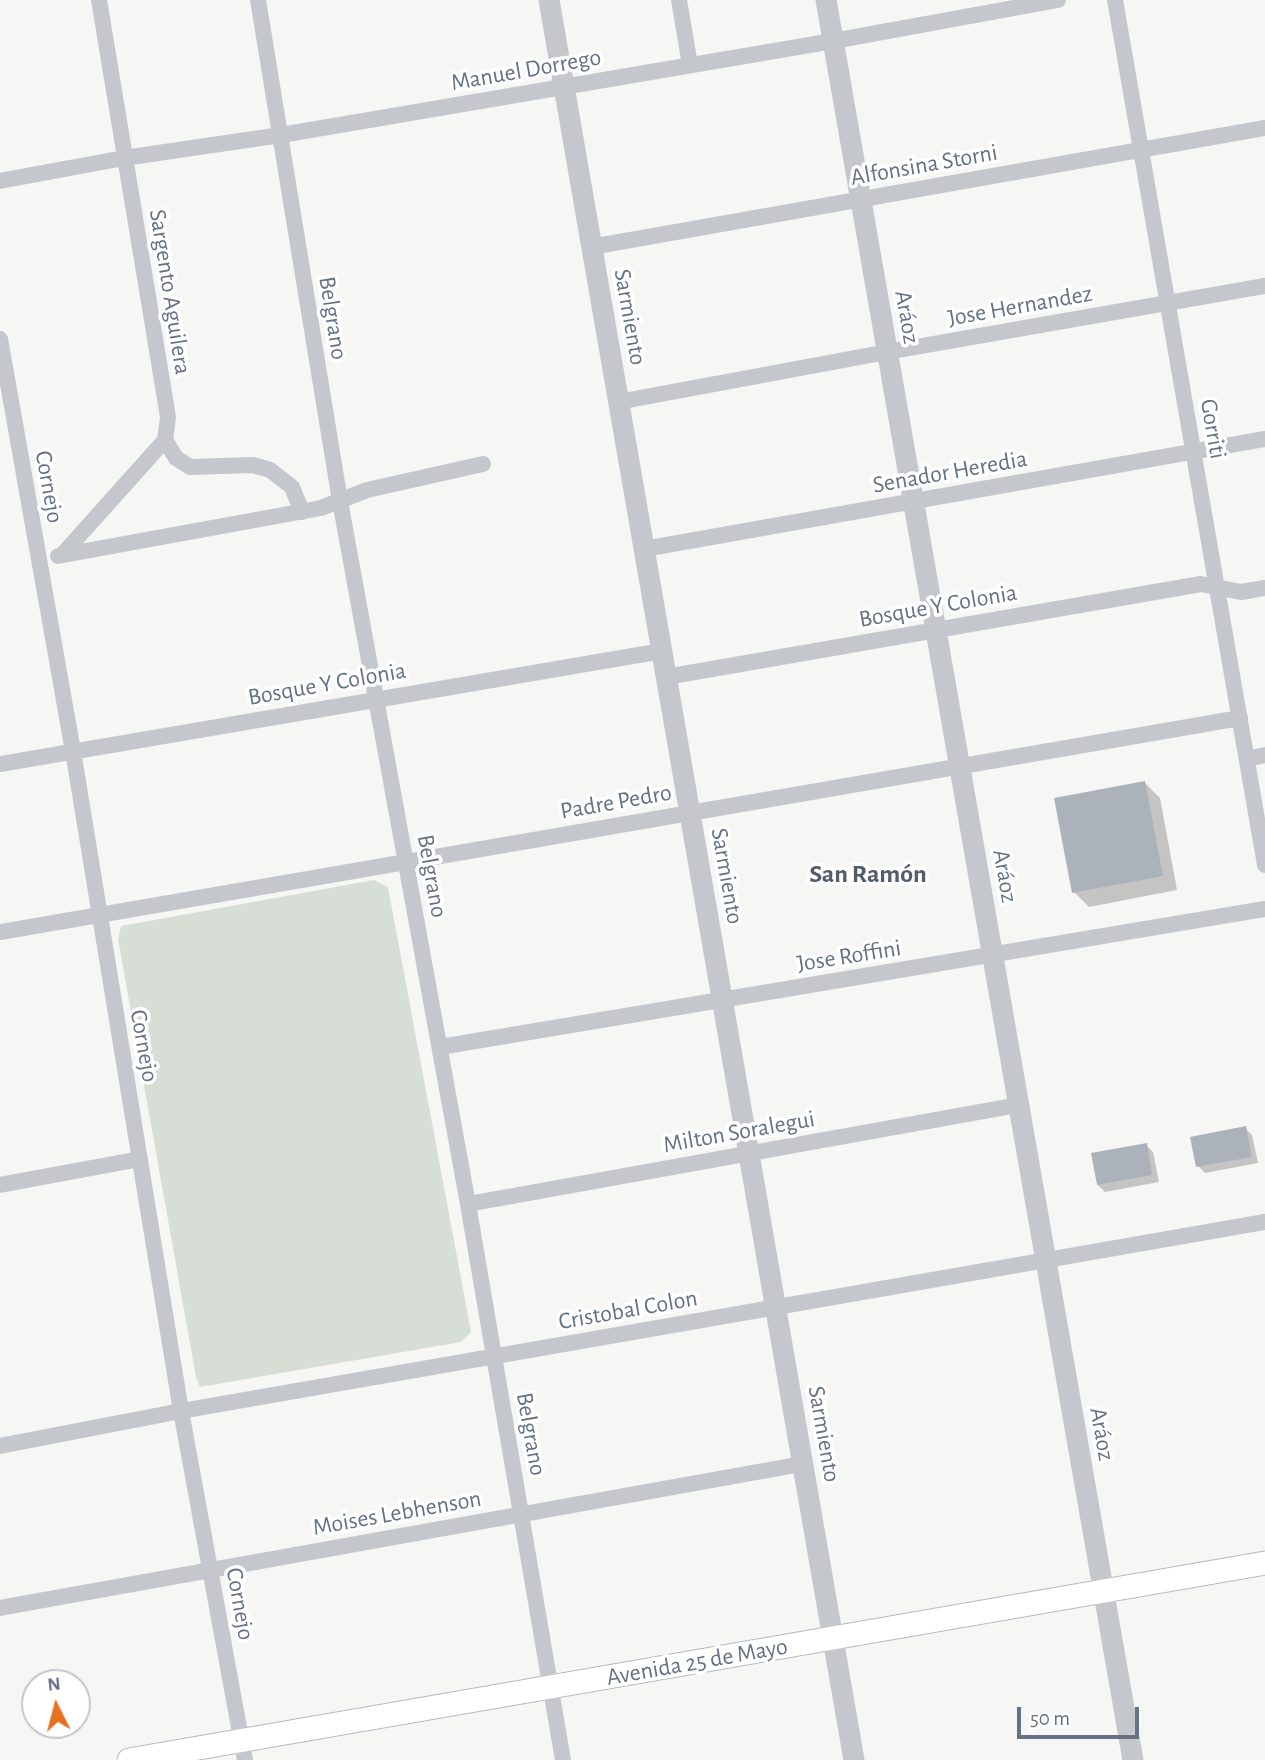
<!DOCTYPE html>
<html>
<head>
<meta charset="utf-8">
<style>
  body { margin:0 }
  #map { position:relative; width:1265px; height:1760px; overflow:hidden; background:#f6f7f4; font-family:"Alegreya Sans",sans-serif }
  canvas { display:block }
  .north { position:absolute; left:21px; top:1669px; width:70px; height:70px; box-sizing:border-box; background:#fff; border:2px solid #c1c7ce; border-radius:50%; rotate:354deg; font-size:19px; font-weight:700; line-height:28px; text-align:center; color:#657285 }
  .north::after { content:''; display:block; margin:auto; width:24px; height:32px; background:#e77123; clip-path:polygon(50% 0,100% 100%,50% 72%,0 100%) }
  .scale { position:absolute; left:1017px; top:1707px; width:122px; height:32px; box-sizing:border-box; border:4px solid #657285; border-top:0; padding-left:9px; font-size:21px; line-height:24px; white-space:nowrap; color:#657285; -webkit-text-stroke:5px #fff; paint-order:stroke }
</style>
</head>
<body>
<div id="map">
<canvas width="1265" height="1760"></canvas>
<div class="north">N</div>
<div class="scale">50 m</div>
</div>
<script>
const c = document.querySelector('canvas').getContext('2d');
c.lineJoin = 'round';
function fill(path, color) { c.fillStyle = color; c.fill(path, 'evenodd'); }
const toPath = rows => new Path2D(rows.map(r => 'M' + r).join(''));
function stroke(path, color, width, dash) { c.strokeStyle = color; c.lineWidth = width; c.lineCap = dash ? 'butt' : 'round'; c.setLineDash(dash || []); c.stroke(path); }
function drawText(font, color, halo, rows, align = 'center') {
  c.font = font + ' "Alegreya Sans",sans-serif'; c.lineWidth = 7; c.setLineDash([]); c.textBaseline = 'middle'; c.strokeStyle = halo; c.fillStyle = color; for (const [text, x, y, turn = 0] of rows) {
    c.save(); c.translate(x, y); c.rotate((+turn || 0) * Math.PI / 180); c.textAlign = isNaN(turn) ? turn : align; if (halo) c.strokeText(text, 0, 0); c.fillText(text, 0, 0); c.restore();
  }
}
const green = toPath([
  [374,880,388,887,471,1332,461,1342,200,1387,196,1378,194,1366,118,939,121,926]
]);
const shadow = toPath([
  [1145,783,1160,798,1177,890,1089,907,1074,892],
  [1245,1128,1252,1135,1258,1163,1205,1173,1198,1166],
  [1146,1145,1153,1152,1159,1182,1105,1192,1098,1185]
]);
const building = toPath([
  [1145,781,1163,876,1072,893,1054,798],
  [1246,1126,1252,1157,1196,1167,1190,1137],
  [1147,1143,1152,1175,1097,1185,1091,1153]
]);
const minor = toPath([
  [258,0,340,501,468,1204,563,1760],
  [679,0,690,65],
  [1115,0,1265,865],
  [0,181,124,158,281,135,833,41,1058,0],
  [591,247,1265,128],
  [0,339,73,751,181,1411,245,1760],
  [618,402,887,352,1265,286],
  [165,440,176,458,190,467,253,465,270,470,292,487,302,512],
  [644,549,1265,439],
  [62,555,165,440,168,417,99,0],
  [58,556,321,508,367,490,483,464],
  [666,677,1201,584,1241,592,1265,588],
  [1247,759,1265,755],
  [0,764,662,651],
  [0,932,1240,718],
  [440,1047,1265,909],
  [0,1185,140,1159],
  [468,1204,1018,1105],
  [0,1446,181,1411,1265,1222],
  [0,1608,802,1464]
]);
const tertiary = toPath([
  [549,0,854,1760],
  [826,0,1133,1760]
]);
const secondary = toPath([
  [129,1760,1265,1563]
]);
const streetNames = [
  ["Manuel Dorrego",526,70,-10],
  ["Alfonsina Storni",924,165,-10],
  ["Sargento Aguilera",170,292,81],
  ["Jose Hernandez",1020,306,-10],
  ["Sarmiento",630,317,80],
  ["Aráoz",907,317,80],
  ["Belgrano",333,318,81],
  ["Gorriti",1213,429,80],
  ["Senador Heredia",950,472,-10],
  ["Cornejo",49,487,80],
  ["Bosque Y Colonia",938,606,-10],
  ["Bosque Y Colonia",327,684,-10],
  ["Padre Pedro",616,802,-10],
  ["Belgrano",432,876,80],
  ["Sarmiento",727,876,80],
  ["Aráoz",1005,876,80],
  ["Jose Roffini",849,956,-9],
  ["Cornejo",144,1046,80],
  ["Milton Soralegui",739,1132,-10],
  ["Cristobal Colon",628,1310,-10],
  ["Belgrano",531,1434,80],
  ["Sarmiento",824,1434,80],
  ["Aráoz",1102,1434,80],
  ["Moises Lebhenson",397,1513,-10],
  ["Cornejo",240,1604,80],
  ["Avenida 25 de Mayo",697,1662,-10]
];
const neighbourhoodNames = [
  ["San Ramón",868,874]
];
fill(green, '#d7ded5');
fill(shadow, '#0003');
fill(building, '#abb2b9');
stroke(secondary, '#b6bac0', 25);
stroke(minor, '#c4c7cb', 16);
stroke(tertiary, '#c4c7cb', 21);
stroke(secondary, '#fff', 23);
drawText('24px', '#657285', '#fff', streetNames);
drawText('bold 26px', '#535c6a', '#fff', neighbourhoodNames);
</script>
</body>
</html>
